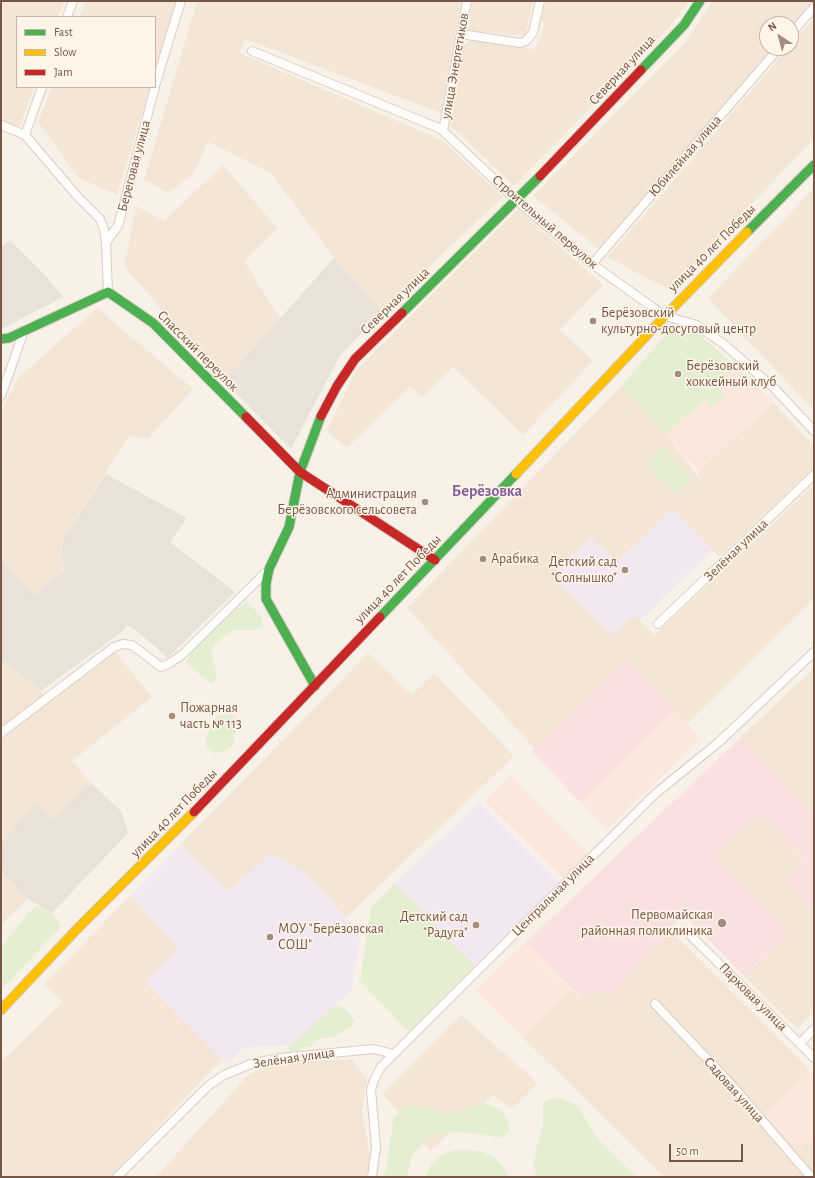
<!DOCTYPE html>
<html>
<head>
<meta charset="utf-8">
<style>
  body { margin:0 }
  #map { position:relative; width:815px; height:1178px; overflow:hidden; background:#f8f1e7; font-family:"Alegreya Sans",sans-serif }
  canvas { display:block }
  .frame { position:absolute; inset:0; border:2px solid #765646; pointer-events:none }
  .legend { position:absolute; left:16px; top:16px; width:140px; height:72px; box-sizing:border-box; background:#fff5e9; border:1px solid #c8b5a8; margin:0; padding:5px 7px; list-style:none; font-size:12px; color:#765646 }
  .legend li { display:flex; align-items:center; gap:8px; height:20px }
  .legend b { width:20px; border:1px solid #c8b5a8 }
  .north { position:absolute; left:759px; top:16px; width:40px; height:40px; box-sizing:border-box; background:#fff5e9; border:1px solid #c8b5a8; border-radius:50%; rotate:324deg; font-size:11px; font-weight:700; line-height:16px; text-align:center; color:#765646 }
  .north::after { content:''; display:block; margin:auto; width:14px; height:18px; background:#a48c7e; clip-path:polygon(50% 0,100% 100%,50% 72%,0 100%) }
  .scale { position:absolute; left:669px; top:1144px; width:74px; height:18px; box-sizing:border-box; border:2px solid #765646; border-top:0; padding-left:5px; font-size:12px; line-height:14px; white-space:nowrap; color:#765646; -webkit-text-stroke:3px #fff5e9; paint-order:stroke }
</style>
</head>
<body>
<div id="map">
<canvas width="815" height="1178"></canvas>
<div class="frame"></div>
<ul class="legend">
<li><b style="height:5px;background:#4caf50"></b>Fast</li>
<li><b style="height:5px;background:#ffc107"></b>Slow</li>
<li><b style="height:5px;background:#c62828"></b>Jam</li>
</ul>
<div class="north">N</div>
<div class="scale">50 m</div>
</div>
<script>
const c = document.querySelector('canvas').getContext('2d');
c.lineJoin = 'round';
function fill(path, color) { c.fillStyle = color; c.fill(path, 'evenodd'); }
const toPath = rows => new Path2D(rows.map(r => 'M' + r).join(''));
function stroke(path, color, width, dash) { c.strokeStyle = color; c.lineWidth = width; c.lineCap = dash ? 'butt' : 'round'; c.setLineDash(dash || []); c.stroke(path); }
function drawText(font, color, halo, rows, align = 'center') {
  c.font = font + ' "Alegreya Sans",sans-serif'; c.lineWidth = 3; c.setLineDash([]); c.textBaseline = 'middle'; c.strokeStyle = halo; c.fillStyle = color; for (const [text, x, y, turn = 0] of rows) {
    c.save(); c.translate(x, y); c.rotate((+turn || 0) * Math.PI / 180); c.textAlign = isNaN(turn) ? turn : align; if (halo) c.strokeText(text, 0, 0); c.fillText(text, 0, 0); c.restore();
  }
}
const residential = toPath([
  [1,1,64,1,58,17,17,17,17,87,34,87,19,129,1,120],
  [86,1,177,1,155,71,155,17,79,17],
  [197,1,461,1,441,113,245,39,239,53,442,140,503,197,382,311,334,258,271,173,208,142,193,174,168,193,144,180],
  [473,1,533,1,525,36,468,30],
  [545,1,689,1,668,29,514,186,450,125,464,46,471,40,535,49,546,23,540,20],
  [713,1,814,1,791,28,791,24,767,24,767,48,774,48,600,250,533,196,685,43],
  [814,18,814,139,669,290,608,257,788,48,791,48,791,45],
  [52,87,150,87,117,195,79,178,38,122],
  [223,165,278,229,244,261,280,318,224,381,124,266,136,206,164,221],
  [814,188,814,411,708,298],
  [518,209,603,285,560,330,593,361,523,435,453,367,422,397,410,386,347,448,327,431,356,370],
  [97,308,193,389,148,439,129,436,61,543,64,571,33,595,1,559,1,469,4,466,1,463,1,412,18,378],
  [622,385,666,433,700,480,698,471,773,402,814,446,814,468,719,557,672,509,618,562,552,576,612,634,634,615,655,635,814,485,814,598,687,724,627,661,535,749,407,608],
  [115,651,152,697,72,761,91,783,53,820,37,803,1,843,1,659,41,691,48,700],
  [368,653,412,695,434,673,514,756,346,918,304,872,294,867,228,891,180,845],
  [814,668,814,816,741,737],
  [760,813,806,862,811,908,814,905,814,1012,797,1029,744,976,789,933,715,856],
  [1,870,28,899,1,925],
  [131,895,179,948,146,982,222,1059,110,1177,1,1177,1,1062,63,1002,44,984],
  [669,929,809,1069,766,1114,798,1150,814,1135,814,1177,664,1177,523,1038,571,990,582,999,590,990,614,994],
  [461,1015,538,1083,512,1109,493,1095,430,1151,383,1094],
  [351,1059,367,1078,362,1112,371,1162,365,1177,156,1177,248,1075,275,1063]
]);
const commercial = toPath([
  [734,365,773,402,698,471,666,433,706,400,725,395,714,382],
  [675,711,701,739,606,830,580,802],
  [511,775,589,854,564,879,485,801],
  [525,943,571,990,523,1038,476,991],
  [809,1069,814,1074,814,1135,798,1151,766,1114]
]);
const industrial = toPath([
  [10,240,44,274,63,297,1,329,1,247],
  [334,258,382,311,339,357,291,449,224,381],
  [106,474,187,518,170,542,235,592,168,658,137,631,127,625,123,631,41,691,1,659,1,559,33,595,64,571,61,543],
  [91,783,122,812,128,833,52,913,28,899,1,870,1,843,37,803,53,820]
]);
const education = toPath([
  [672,509,713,551,640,620,634,615,612,634,551,576,591,538,618,562],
  [479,802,560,883,475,966,395,883],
  [180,845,228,891,271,854,304,872,361,935,351,990,291,1045,245,1047,227,1064,146,982,179,948,131,895]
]);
const medical = toPath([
  [627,661,675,711,580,802,532,752],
  [741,737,814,816,814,905,811,908,786,881,806,861,760,813,715,856,789,932,744,976,683,914,614,995,590,990,582,999,525,943]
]);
const green = toPath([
  [670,330,698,333,734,365,715,382,726,395,711,407,705,400,666,433,622,385],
  [663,447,692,479,676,494,646,463],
  [247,602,263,618,262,627,252,631,233,630,215,644,211,653,217,676,212,683,206,680,186,662,191,653,237,609],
  [231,713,237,719,238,727,234,735,233,745,226,751,213,753,207,748,206,740,212,723,217,716],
  [395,883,475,966,409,1032,360,981,371,907],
  [37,906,52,913,61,927,1,990,1,948,28,913],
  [342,1006,355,1021,349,1028,333,1037,318,1039,310,1047,304,1047,294,1053,290,1052,288,1047,333,1007],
  [558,1097,577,1105,598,1139,634,1175,639,1177,536,1177,533,1163,543,1125,543,1103],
  [485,1103,500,1110,508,1120,509,1131,501,1138,472,1133,451,1132,433,1135,414,1152,410,1161,407,1177,383,1177,386,1171,394,1116,410,1106,428,1108,443,1114,461,1113],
  [462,1149,483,1152,493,1157,502,1165,510,1177,424,1177,432,1164,441,1156,451,1151]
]);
const street = toPath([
  [67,17,73,1],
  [461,34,520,43,526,41,533,32,540,1],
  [791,34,814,7],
  [252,51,441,129,517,201,592,264,665,316,697,325,725,345,775,389,814,431],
  [155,86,181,1],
  [1,125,25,135,78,197,100,219,104,229,106,242,108,292],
  [443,131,467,1],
  [25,135,42,87],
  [106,242,118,226,155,87],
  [592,264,779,48],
  [1,396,24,331],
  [658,624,814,475],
  [1,733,114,647,123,644,132,645,161,667,170,663,182,655,269,569],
  [691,936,814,1058],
  [655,1004,730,1083,811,1177],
  [800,1043,814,1029],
  [117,1177,208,1086,224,1075,251,1064,279,1058,374,1049,393,1054],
  [372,1177,376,1147,371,1090,374,1080,381,1067,655,794,719,742,814,652]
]);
const fast = toPath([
  [641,70,684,25,700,1],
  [747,232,814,165],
  [402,313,540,176],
  [1,339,9,338,108,292,153,323,246,417],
  [380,617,516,474],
  [315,686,266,599,266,584,269,569,289,527,300,472,321,416]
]);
const slow = toPath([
  [516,474,665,316,747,232],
  [1,1010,78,928,194,812]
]);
const jam = toPath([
  [540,176,641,70],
  [321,416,337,386,355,359,402,313],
  [246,417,300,472,435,560],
  [194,812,380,617]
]);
const markers = [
  [593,321,4,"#a48c7e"],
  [678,374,4,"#a48c7e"],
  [425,502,4,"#a48c7e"],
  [483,559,4,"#a48c7e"],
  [625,570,4,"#a48c7e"],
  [172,716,4,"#a48c7e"],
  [722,923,5,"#a48c7e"],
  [476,925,4,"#a48c7e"],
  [270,937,4,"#a48c7e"]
];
const streetNames = [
  ["улица Энергетиков",455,66,-80],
  ["Северная улица",622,70,-47],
  ["Юбилейная улица",685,156,-49],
  ["Береговая улица",134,166,-75],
  ["Строительный переулок",545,222,41],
  ["улица 40 лет Победы",712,248,-45],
  ["Северная улица",395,301,-44],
  ["Спасский переулок",198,351,45],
  ["Зелёная улица",736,550,-44],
  ["улица 40 лет Победы",398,579,-46],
  ["улица 40 лет Победы",174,813,-46],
  ["Центральная улица",553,895,-45],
  ["Парковая улица",753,997,45],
  ["Зелёная улица",294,1058,-8],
  ["Садовая улица",734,1090,48]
];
const poiNames = [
  ["Берёзовский",601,313],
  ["культурно-досуговый центр",601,329],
  ["Берёзовский",686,366],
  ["хоккейный клуб",686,382],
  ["Администрация",417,494,"right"],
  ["Берёзовского сельсовета",417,510,"right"],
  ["Арабика",491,559],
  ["Детский сад",617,562,"right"],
  ["\"Солнышко\"",617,578,"right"],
  ["Пожарная",180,708],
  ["часть № 113",180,724],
  ["Первомайская",713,915,"right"],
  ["районная поликлиника",713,931,"right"],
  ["Детский сад",468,917,"right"],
  ["\"Радуга\"",468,933,"right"],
  ["МОУ \"Берёзовская",278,929],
  ["СОШ\"",278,945]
];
const quarterNames = [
  ["Берёзовка",487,491]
];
fill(residential, '#f4e6d7');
fill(commercial, '#fce7dd');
fill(industrial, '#eae1d9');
fill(education, '#f3e7f1');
fill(medical, '#fae1e0');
fill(green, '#e4eed1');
stroke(street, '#d9cec5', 10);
stroke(fast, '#d8cdc4', 11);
stroke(slow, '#d8cdc4', 11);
stroke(jam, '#d8cdc4', 11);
stroke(street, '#fefdfb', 8);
stroke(fast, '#4caf50', 9);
stroke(slow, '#ffc107', 9);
stroke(jam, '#c62828', 9);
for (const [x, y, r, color] of markers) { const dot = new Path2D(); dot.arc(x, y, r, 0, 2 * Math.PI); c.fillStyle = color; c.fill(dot); stroke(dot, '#fff5e9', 1.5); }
drawText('14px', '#765646', '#fff5e9', streetNames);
drawText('14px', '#765646', '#fff5e9', poiNames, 'left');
drawText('bold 16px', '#85619b', '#fff5e9', quarterNames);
</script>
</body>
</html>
